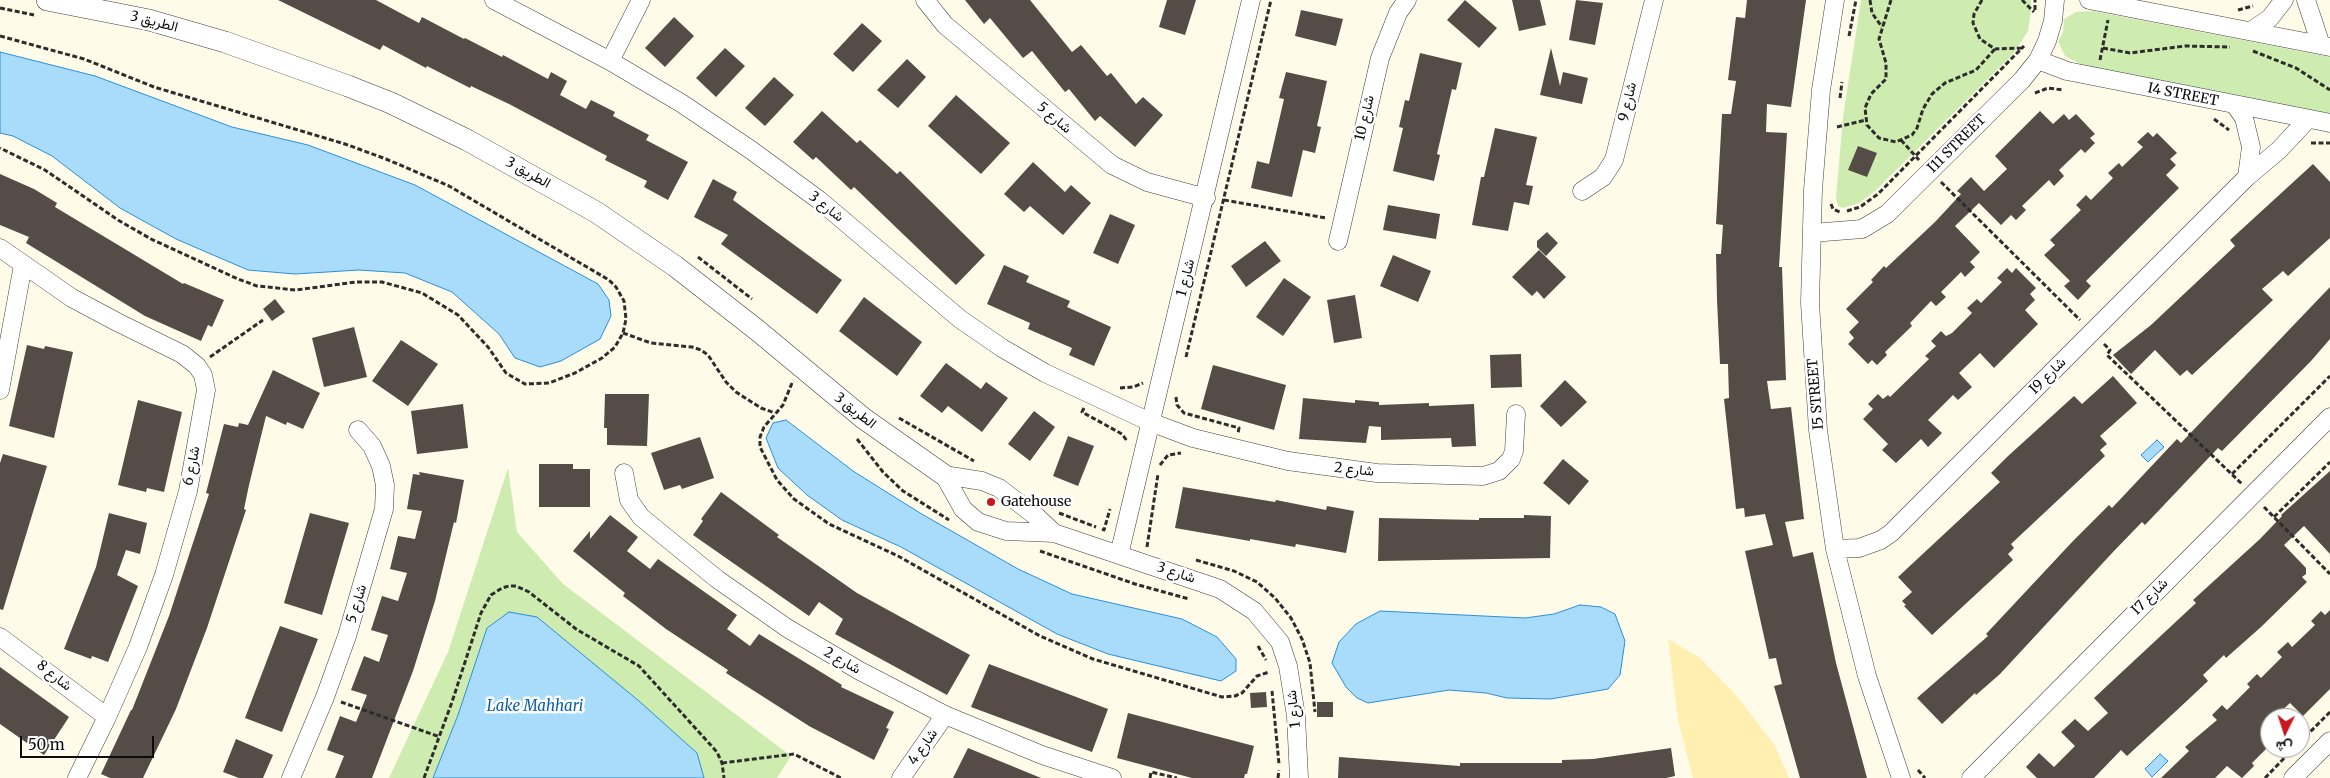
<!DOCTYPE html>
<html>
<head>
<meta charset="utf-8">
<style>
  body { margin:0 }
  #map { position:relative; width:2330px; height:778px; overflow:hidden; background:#fffbe9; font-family:Merriweather,Vazirmatn,serif }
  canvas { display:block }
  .north { position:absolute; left:2260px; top:708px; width:50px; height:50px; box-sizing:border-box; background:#fff; border:1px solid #9d9d9d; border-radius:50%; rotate:184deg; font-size:14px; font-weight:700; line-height:20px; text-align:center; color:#0b0b0b }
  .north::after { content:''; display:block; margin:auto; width:18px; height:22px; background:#c6181d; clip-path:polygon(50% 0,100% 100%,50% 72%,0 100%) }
  .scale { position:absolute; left:20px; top:736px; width:134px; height:22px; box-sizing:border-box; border:2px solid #0b0b0b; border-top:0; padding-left:6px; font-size:15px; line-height:18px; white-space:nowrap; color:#0b0b0b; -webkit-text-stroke:4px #fff; paint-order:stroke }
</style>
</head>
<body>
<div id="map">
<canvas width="2330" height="778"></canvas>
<div class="north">ش</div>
<div class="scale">50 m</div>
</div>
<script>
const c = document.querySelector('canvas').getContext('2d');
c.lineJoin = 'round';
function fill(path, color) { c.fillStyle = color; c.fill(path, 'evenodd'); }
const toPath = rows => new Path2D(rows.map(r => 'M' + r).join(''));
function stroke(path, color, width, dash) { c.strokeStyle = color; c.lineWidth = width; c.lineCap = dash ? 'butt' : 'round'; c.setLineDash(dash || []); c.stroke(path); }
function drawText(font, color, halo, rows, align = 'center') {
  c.font = font + ' Merriweather,Vazirmatn,serif'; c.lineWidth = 5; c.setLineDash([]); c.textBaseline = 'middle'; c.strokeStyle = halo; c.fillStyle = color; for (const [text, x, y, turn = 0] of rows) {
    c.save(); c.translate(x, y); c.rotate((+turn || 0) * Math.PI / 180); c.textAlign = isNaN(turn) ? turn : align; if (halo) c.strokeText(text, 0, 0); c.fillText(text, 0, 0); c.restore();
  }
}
const green = toPath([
  [1861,0,2031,0,2031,11,2028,31,2014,53,1874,192,1859,203,1843,208,1838,206,1836,198,1838,175,1843,117],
  [2093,11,2330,57,2330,115,2084,66,2065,56,2058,41,2063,32,2064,19,2076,12],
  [508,468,517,532,563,584,791,756,777,778,704,778,704,775,487,628,458,715,433,778,389,778,448,652]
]);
const sand = toPath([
  [1668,639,1700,658,1737,696,1775,746,1789,778,1693,778,1678,720]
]);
const water = toPath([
  [0,52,95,76,232,127,308,145,415,185,598,284,609,300,611,316,600,339,561,361,540,367,515,358,499,334,452,292,405,273,359,270,295,274,248,270,176,239,120,208,52,156,13,136,0,133,0,52],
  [786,420,853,471,920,513,1018,569,1072,594,1182,619,1217,637,1236,659,1236,671,1221,681,1108,654,1057,634,901,547,842,520,807,495,778,468,766,438,773,423,786,420],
  [2157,440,2164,447,2148,462,2141,455,2157,440],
  [1580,605,1601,607,1615,614,1625,641,1620,675,1608,689,1551,699,1507,698,1486,693,1449,690,1368,703,1357,698,1346,687,1332,663,1339,642,1356,624,1380,611,1525,618,1554,614,1580,605],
  [509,612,537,617,639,701,697,753,704,778,433,778,458,715,487,628,509,612],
  [2160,754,2168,761,2152,777,2145,769,2160,754]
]);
const building = toPath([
  [278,0,376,0,419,23,422,17,464,39,465,38,502,57,503,55,548,79,551,72,567,81,560,95,586,109,591,100,615,112,613,116,649,135,646,140,688,162,668,200,644,187,647,181,605,160,607,156,509,104,471,86,470,88,427,66,426,68,383,45,380,50],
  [965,0,1030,0,1072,52,1081,45,1107,76,1111,73,1136,104,1143,97,1163,115,1135,147,1100,116,1095,121,1069,89,1065,92,1032,51,1023,58,990,18,984,24],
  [1167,0,1196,0,1185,35,1159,27],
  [1465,0,1497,28,1479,48,1447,20],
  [1512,0,1540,0,1546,25,1519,31],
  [1576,0,1603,3,1595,45,1569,40],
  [1747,0,1806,0,1791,107,1767,104,1766,132,1787,133,1779,267,1782,267,1786,380,1767,381,1771,409,1791,407,1804,519,1785,522,1793,557,1813,552,1836,663,1867,778,1800,778,1774,686,1782,684,1776,658,1769,659,1745,551,1773,545,1765,514,1745,517,1744,508,1736,509,1724,399,1729,398,1728,364,1720,364,1717,300,1716,254,1721,254,1723,225,1716,224,1722,114,1731,114,1736,81,1728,80,1736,17,1745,18],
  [1301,10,1343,19,1336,46,1295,36],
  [674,17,694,36,665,67,645,48],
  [862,23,882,41,853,72,833,54],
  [725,48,745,66,716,97,696,78],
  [1551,48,1560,86,1563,72,1588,78,1582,104,1540,95],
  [1420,53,1462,63,1456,90,1452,89,1437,154,1440,155,1434,181,1393,171,1403,128,1399,127,1405,100,1409,101],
  [907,59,926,77,898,108,877,90],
  [1286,72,1327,81,1317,126,1321,127,1315,153,1303,150,1292,197,1251,188,1257,161,1269,164,1284,99,1279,98],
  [774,77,794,95,765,126,745,108],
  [956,95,1010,143,981,174,928,126],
  [822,111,857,143,860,140,897,174,900,171,985,255,956,285,854,187,851,190,816,157,813,160,793,142],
  [2040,111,2053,124,2064,114,2069,120,2076,114,2095,134,2090,138,2095,143,2085,153,2081,149,2059,170,2064,176,2054,186,2049,180,2022,206,2026,210,2016,220,2011,215,2001,225,1979,203,1955,226,1980,252,1970,262,1975,267,1965,277,1961,272,1941,292,1946,297,1936,306,1931,301,1910,323,1912,326,1885,352,1887,355,1877,365,1872,360,1868,364,1848,344,1854,338,1849,332,1859,322,1846,309,1873,282,1871,280,1884,266,1886,268,1935,222,1961,194,1957,191,1971,177,1984,191,2007,169,1995,156],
  [1495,128,1537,137,1526,185,1533,186,1529,205,1514,202,1508,231,1472,225,1481,177,1484,177],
  [2148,132,2153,137,2157,133,2177,153,2170,159,2176,165,2166,175,2179,188,2086,281,2091,286,2078,300,2064,286,2070,281,2044,255,2055,245,2050,240,2081,210,2076,205,2086,195,2091,200,2113,178,2108,173,2119,163,2122,167,2143,147,2137,142],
  [1858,146,1877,153,1867,177,1848,170],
  [1033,162,1065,192,1071,185,1091,203,1063,235,1030,206,1024,212,1004,194],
  [2313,164,2330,182,2330,238,2288,276,2283,271,2262,289,2273,300,2192,375,2187,370,2180,376,2155,350,2131,374,2113,355,2151,325,2235,246,2230,240],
  [0,174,34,189,57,203,55,207,183,284,184,283,224,300,212,327,208,325,201,341,145,316,26,243,29,237,0,225],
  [713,179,737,192,733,200,842,280,817,314,721,244,728,235,694,217],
  [1388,205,1440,214,1436,239,1383,230],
  [1110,214,1135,225,1118,264,1093,253],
  [1547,232,1558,243,1546,256,1537,247,1537,241],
  [1265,241,1281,261,1246,287,1231,266],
  [1539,250,1566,277,1544,299,1537,291,1532,296,1512,277],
  [1393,255,1431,271,1418,302,1380,286],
  [1004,265,1029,276,1026,282,1070,301,1067,307,1111,327,1094,366,1069,355,1072,348,1028,329,1030,323,987,304],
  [2007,268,2012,273,2016,268,2036,288,2030,294,2035,300,2025,310,2038,324,1994,368,1980,353,1959,373,1972,387,1958,400,1953,395,1928,420,1942,433,1928,447,1921,439,1896,463,1882,450,1888,444,1863,419,1873,409,1868,404,1878,394,1883,399,1888,395,1890,397,1929,359,1925,356,1936,346,1931,341,1941,331,1946,336,1952,333,1972,313,1967,308,1977,299,1981,303,2002,282,1997,278],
  [1284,278,1311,297,1283,336,1256,317],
  [2330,287,2330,339,2311,361,2222,451,2218,448,2145,525,2142,522,2113,552,2000,674,1976,695,1975,693,1942,724,1917,698,1988,636,1986,634,2073,541,2109,505,2112,508,2177,439,2181,443],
  [1355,295,1362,338,1334,343,1327,300],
  [864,297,922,342,897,376,839,331],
  [275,299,285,312,272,321,263,309],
  [354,327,367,377,324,387,312,338],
  [401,340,438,364,408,406,372,381],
  [27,345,44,349,45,346,73,352,54,438,9,426],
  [1521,354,1522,387,1491,388,1490,355],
  [946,363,981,389,986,382,1008,398,982,432,948,406,942,413,920,396],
  [1213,365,1286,385,1274,430,1201,409],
  [273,370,320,393,303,429,287,422,286,425,266,416,249,485,244,509,246,510,207,628,176,709,143,778,110,778,101,774,131,710,132,710,169,616,209,494,206,493,224,424,238,427,239,423,248,425],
  [2113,376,2137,403,2100,436,2107,444,2100,450,2105,456,2011,544,2014,548,2008,554,2013,560,1932,635,1904,606,1906,605,1902,601,1912,592,1898,577,2000,482,1991,473,2007,457,2074,396,2082,404],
  [1565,380,1587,402,1561,427,1540,406],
  [605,394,649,394,647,446,607,445,607,428,604,428],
  [1303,398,1355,403,1355,400,1379,402,1379,405,1429,403,1429,406,1474,404,1476,446,1452,447,1451,438,1381,440,1381,427,1369,426,1366,443,1299,439],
  [138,400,182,412,164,492,147,488,146,492,118,485],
  [463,404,468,448,417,454,411,411],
  [1034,411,1055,427,1030,461,1008,444],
  [1068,436,1094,446,1078,486,1053,476],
  [700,437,714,478,682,489,680,485,664,490,651,453],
  [3,454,47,466,3,610,0,609,0,463],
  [1563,459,1589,481,1569,505,1543,483],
  [539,464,573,464,573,469,590,469,590,507,539,507],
  [2330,471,2330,554,2304,526,2284,545,2306,568,2306,574,2302,577,2307,582,2261,627,2226,658,2224,655,2203,675,2208,681,2176,711,2127,756,2121,750,2094,778,2037,778,2026,767,2039,753,2054,767,2075,746,2061,732,2075,719,2088,731,2108,713,2094,698,2196,603,2193,600,2260,539,2282,516,2281,515],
  [419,472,464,480,456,523,454,522,435,601,413,671,372,778,335,778,344,756,327,750,340,716,356,722,367,695,351,690,364,656,379,662,388,635,371,630,382,596,398,601,407,573,390,569,398,536,415,539,422,511,407,509,413,474,420,475],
  [1183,487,1275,502,1276,500,1326,510,1327,506,1354,511,1346,553,1296,544,1295,547,1250,539,1250,541,1175,528],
  [721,492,779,535,777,537,857,593,970,655,947,695,835,634,843,619,819,602,809,616,693,535,703,521,701,519],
  [109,513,147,523,140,554,126,550,117,575,138,586,108,662,92,656,91,659,64,649,96,567],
  [310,513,349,523,322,615,284,603],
  [610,515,638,537,627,551,650,569,658,559,737,615,727,629,750,646,759,634,842,685,841,687,894,712,886,728,889,729,874,760,809,726,726,673,728,670,666,629,623,596,625,593,573,551,590,531,590,539],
  [1524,515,1551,516,1550,558,1378,561,1379,518,1479,520,1479,518,1524,518],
  [2330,610,2330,689,2303,716,2290,703,2274,718,2270,718,2270,745,2252,763,2254,766,2242,778,2227,766,2215,778,2161,778,2189,751,2185,747,2217,720,2212,715,2222,705,2227,710,2250,687,2247,684,2257,674,2261,678,2282,657,2277,652,2288,642,2292,647,2315,625,2311,621,2321,611,2325,615],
  [280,626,318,639,282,732,245,718],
  [989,664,1108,709,1092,752,971,707],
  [0,667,69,717,44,755,0,724],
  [1266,692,1267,707,1251,708,1250,693],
  [1317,702,1333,702,1333,717,1317,717],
  [1128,713,1254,746,1247,774,1245,774,1244,778,1192,778,1117,758],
  [236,739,273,755,263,778,239,778,223,772],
  [968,748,1041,778,953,778],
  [1671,748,1675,776,1666,778,1338,778,1339,757,1460,766,1460,763,1562,763,1562,760,1593,759]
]);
const path = toPath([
  [1870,0,1872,13,1882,27],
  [1891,0,1879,39,1886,63,1886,79,1871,94,1865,108,1867,125,1879,138,1896,142,1912,135,1917,128,1923,109,1932,94,1945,83,1976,70,1995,49],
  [1982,0,1974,14,1973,23,1980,39,1995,49,2022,48],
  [2022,0,2034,12],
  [0,8,34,15],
  [2035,10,2035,0],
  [2238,10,2253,6],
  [0,36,84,59,154,87,345,144,386,159,449,186,609,280,616,287,624,301,626,319,623,333,615,347,602,358,575,373,549,383,525,384,506,373,488,347,458,315,422,293,382,282,356,282,296,290,257,286,238,279,151,239,118,220,45,170,0,148],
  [1849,36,1856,0],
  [2103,48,2130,53,2185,46,2230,47],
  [2253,51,2296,68,2330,90],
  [2100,60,2108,20],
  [2035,93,2048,88,2063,90],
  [1840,98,1842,82],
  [2214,119,2229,130],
  [1837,127,1866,120],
  [1901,140,1919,160],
  [2311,143,2330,143],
  [1941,182,2080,320],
  [1224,200,1326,218],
  [1831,204,1833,209,1840,212],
  [1847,211,1860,207,1878,194,2024,46],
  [698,257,752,299],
  [623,333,651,343,692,347,701,350,708,355,726,382,736,392,761,408,775,413],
  [2104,344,2110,350,2107,355,2242,484],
  [210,357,263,320],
  [1186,357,1271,0],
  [792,383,783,405,764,427,760,437,760,447,777,480,794,499,829,524,898,556,1040,636,1093,659,1222,697,1235,696,1242,693,1257,676,1269,672],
  [1120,388,1133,387,1143,383],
  [1176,397,1177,405,1184,413,1239,428,1238,433],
  [1084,408,1082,412,1122,434,1127,441],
  [899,418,974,461],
  [857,439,883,472,903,491,949,520],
  [1160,465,1168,455,1181,453],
  [2232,474,2330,376],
  [2264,507,2330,574],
  [1059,513,1096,527],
  [2274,517,2330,462],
  [1102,529,1104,530,1110,509],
  [1147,547,1158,474],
  [1040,551,1135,584,1189,599],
  [1196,560,1234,571,1257,582,1275,598,1291,618,1302,639,1310,663,1315,712],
  [1258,646,1266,660],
  [1272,691,1279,764],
  [341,702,440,737],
  [2300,742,2330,712],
  [722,763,794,754,841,778],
  [1918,770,1925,778],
  [424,778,452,702,481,613,491,595,502,588,509,586,516,586,529,592,576,629,639,666,717,752,722,763,724,778],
  [1150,778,1151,772,1177,778],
  [1278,778,1279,770],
  [2265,778,2294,748]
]);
const minor = toPath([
  [494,0,610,61,681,103,751,150,819,200,960,319,1002,348,1045,373,1150,422,1193,438,1288,461,1377,473,1483,476,1499,471,1511,459,1514,451,1516,414],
  [925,0,945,25,1112,165,1147,182,1206,198],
  [1835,0,1821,90,1813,190,1810,303,1818,430,1835,549,1867,676,1901,778],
  [2089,0,2330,47],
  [2306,0,2321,45],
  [2251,31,2270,18,2284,0],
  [2038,60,2067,71,2330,123],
  [610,61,641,0],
  [2235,105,2244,118,2251,147,2247,177],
  [1582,191,1603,177,1614,160,1654,0],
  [1812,233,1862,229,1887,214,2022,80,2038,60,2047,41,2053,21,2055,0],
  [1338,241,1380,58,1398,13,1407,0],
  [0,248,72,298,117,322,182,354,197,366,203,375,206,390,188,491,164,575,138,647,107,717,77,778],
  [0,390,23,265],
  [624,473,629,500,641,517,717,579,787,628,860,671,945,715,1042,755,1112,778],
  [1054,533,1037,517,999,488,982,481,944,475,963,509,978,522,1006,531,1054,533,1220,589,1254,611,1280,642,1288,666,1296,716,1299,778],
  [1835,549,1859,548,1881,540,1891,533,2247,177,2279,150,2308,119],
  [1119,555,1251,0],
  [0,637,107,717],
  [291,778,325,697,347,636,384,509,385,485,381,466,372,446,358,430],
  [901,778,945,715],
  [1971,778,2330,417],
  [2293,778,2330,741]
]);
const tertiary = toPath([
  [47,0,149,20,225,42,348,86,391,103,467,140,596,212,675,266,757,330,863,418,944,475]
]);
const markers = [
  [991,502,5,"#c6181d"]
];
const streetNames = [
  ["3 الطريق",154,22,14],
  ["I4 STREET",2183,95,11],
  ["شارع 9",1628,102,-77],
  ["شارع 5",1054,118,40],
  ["شارع 10",1365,118,-77],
  ["I11 STREET",1957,144,-45],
  ["3 الطريق",528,173,29],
  ["شارع 3",826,207,38],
  ["شارع 1",1186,278,-76],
  ["I9 شارع",2048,376,-45],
  ["I5 STREET",1816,394,-95],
  ["3 الطريق",855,411,38],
  ["شارع 6",192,466,-79],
  ["شارع 2",1354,470,6],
  ["شارع 3",1176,573,18],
  ["I7 شارع",2150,597,-45],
  ["شارع 5",357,604,-73],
  ["شارع 2",842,661,29],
  ["شارع 8",54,676,38],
  ["شارع 1",1294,709,-96],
  ["شارع 4",923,747,-55]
];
const poiNames = [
  ["Gatehouse",1001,502]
];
const waterNames = [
  ["Lake Mahhari",535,707]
];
fill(green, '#ceecb0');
fill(sand, '#ffefb1');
fill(water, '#a9dbfb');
stroke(water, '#2a8fd8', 1);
fill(building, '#554c47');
stroke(minor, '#3e3e3e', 19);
stroke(tertiary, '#3e3e3e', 22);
stroke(path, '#2d2d2d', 3, [5, 2.5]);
stroke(minor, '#fff', 18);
stroke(tertiary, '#fff', 21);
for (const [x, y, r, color] of markers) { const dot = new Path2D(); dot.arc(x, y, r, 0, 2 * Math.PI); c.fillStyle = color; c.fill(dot); stroke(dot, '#fff', 2); }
drawText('14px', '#0b0b0b', '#fff', streetNames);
drawText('14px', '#0b0b0b', '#fff', poiNames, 'left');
drawText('italic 15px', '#0b5fa6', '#fff', waterNames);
</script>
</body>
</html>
